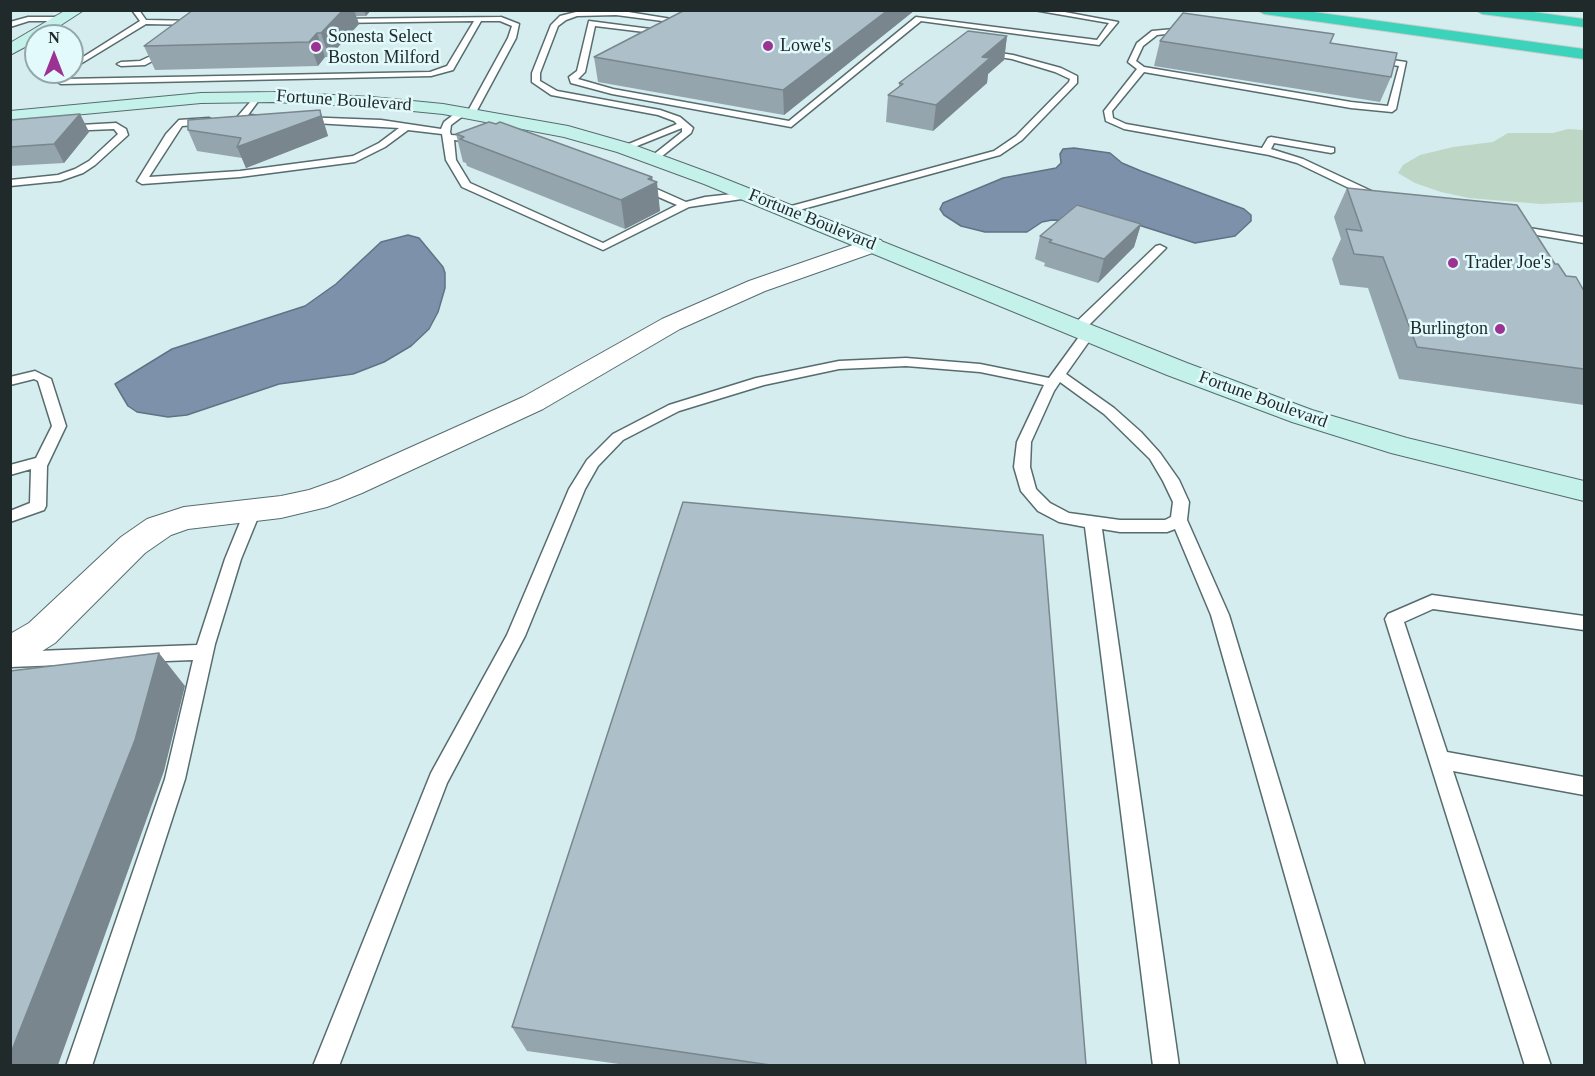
<!DOCTYPE html>
<html>
<head>
<meta charset="utf-8">
<style>
  body { margin:0 }
  #map { position:relative; width:1595px; height:1076px; overflow:hidden; background:#d5edef; font-family:"Times New Roman",serif }
  canvas { display:block }
  .frame { position:absolute; inset:0; border:12px solid #212a2b; pointer-events:none }
  .north { position:absolute; left:24px; top:24px; width:60px; height:60px; box-sizing:border-box; background:#e3fafd; border:2px solid #95a7a9; border-radius:50%; rotate:0deg; font-size:16px; font-weight:700; line-height:24px; text-align:center; color:#212a2b }
  .north::after { content:''; display:block; margin:auto; width:21px; height:27px; background:#9c3294; clip-path:polygon(50% 0,100% 100%,50% 72%,0 100%) }
</style>
</head>
<body>
<div id="map">
<canvas width="1595" height="1076"></canvas>
<div class="frame"></div>
<div class="north">N</div>
</div>
<script>
const c = document.querySelector('canvas').getContext('2d');
c.lineJoin = 'round';
function fill(path, color) { c.fillStyle = color; c.fill(path, 'evenodd'); }
const toPath = rows => new Path2D(rows.map(r => 'M' + r).join(''));
function stroke(path, color, width, dash) { c.strokeStyle = color; c.lineWidth = width; c.lineCap = dash ? 'butt' : 'round'; c.setLineDash(dash || []); c.stroke(path); }
function drawText(font, color, halo, rows, align = 'center') {
  c.font = font + ' "Times New Roman",serif'; c.lineWidth = 5; c.setLineDash([]); c.textBaseline = 'middle'; c.strokeStyle = halo; c.fillStyle = color; for (const [text, x, y, turn = 0] of rows) {
    c.save(); c.translate(x, y); c.rotate((+turn || 0) * Math.PI / 180); c.textAlign = isNaN(turn) ? turn : align; if (halo) c.strokeText(text, 0, 0); c.fillText(text, 0, 0); c.restore();
  }
}
const green = toPath([
  [1568,129,1584,130,1584,202,1541,204,1469,198,1441,192,1415,183,1398,173,1403,165,1420,155,1453,147,1493,142,1508,133,1553,133]
]);
const water = toPath([
  [1074,148,1110,153,1122,163,1141,171,1244,209,1251,215,1251,221,1235,236,1195,243,1129,222,1052,220,1042,222,1027,232,985,232,961,226,944,215,940,209,943,203,1003,178,1056,168,1061,163,1060,154,1063,149,1074,148],
  [408,235,419,238,443,267,445,273,445,288,438,312,429,329,411,346,384,362,353,374,279,384,187,415,168,417,137,412,128,406,115,384,172,349,305,306,336,284,381,242,408,235]
]);
const lane = toPath([
  [132,10,139,10,146,20,198,21,202,23,198,25,146,24,72,69,72,64,140,21,132,10],
  [616,10,690,22,686,24,616,15,577,16,566,20,558,26,540,73,540,81,557,91,660,110,680,117,693,128,691,133,656,161,648,159,682,132,682,128,627,150,619,148,677,124,674,121,658,115,551,95,532,82,532,73,551,25,560,16,576,12,616,10],
  [1034,10,1054,10,1118,22,1099,45,921,21,791,127,612,94,571,83,569,77,577,71,589,21,666,31,669,35,595,26,585,72,578,79,613,89,789,121,916,17,1097,40,1109,23,1034,10],
  [28,17,63,17,67,19,63,21,29,21,10,27,10,22,28,17],
  [501,17,519,24,516,38,474,116,468,116,467,113,451,125,450,132,451,135,480,137,485,140,480,143,454,140,456,160,470,183,603,243,677,205,633,186,633,182,641,182,686,202,705,197,751,192,755,193,755,197,689,207,603,250,462,187,446,160,442,134,408,130,385,147,355,162,240,177,142,184,137,181,166,134,179,120,209,118,214,121,209,124,182,126,149,177,240,171,353,156,379,143,399,128,298,122,297,120,301,117,381,120,441,129,444,122,461,109,468,111,508,38,512,26,500,21,481,21,453,70,431,76,61,84,51,78,59,72,69,72,61,78,63,79,430,72,447,66,474,21,335,23,331,21,335,19,501,17],
  [1174,29,1406,62,1396,109,1392,112,1351,108,1144,72,1112,111,1113,118,1126,124,1262,148,1268,138,1271,137,1334,148,1334,152,1331,153,1274,143,1271,149,1303,159,1382,196,1382,200,1374,200,1297,163,1269,155,1124,129,1106,121,1104,111,1137,69,1128,62,1137,43,1152,31,1174,29],
  [1174,33,1399,66,1388,106,1351,102,1144,67,1136,61,1143,46,1157,35,1174,33],
  [980,50,1013,55,1061,68,1077,76,1077,83,1022,140,1000,155,792,212,784,212,784,208,994,151,1016,136,1069,82,1070,79,1055,72,1012,59,980,54,980,50],
  [155,54,159,56,158,58,145,65,121,66,117,64,121,62,140,61,155,54],
  [258,93,262,96,248,115,263,116,263,120,238,120,238,116,258,93],
  [116,123,126,129,128,135,95,165,83,173,60,181,10,186,10,180,58,175,75,169,89,161,118,134,114,129,65,131,62,130,62,126,116,123],
  [1511,225,1584,237,1584,243,1507,230,1506,228,1511,225],
  [1160,245,1166,248,1082,332,1072,332,1071,329,1072,326,1156,246,1160,245],
  [1089,329,1095,333,1066,374,1114,408,1141,432,1160,453,1179,480,1189,502,1187,520,1229,615,1365,1066,1339,1066,1211,615,1175,529,1167,532,1120,532,1102,529,1179,1066,1153,1066,1085,527,1059,522,1038,511,1021,491,1014,467,1017,442,1044,385,980,372,906,366,839,369,764,385,679,411,623,440,598,466,585,489,525,636,447,783,339,1066,313,1066,431,773,507,635,569,489,587,460,613,434,669,405,756,378,839,361,906,358,980,364,1049,378,1084,330,1089,329],
  [1060,382,1104,414,1150,459,1163,481,1173,502,1171,517,1165,520,1120,520,1069,513,1050,503,1036,489,1030,467,1031,442,1054,391,1060,382],
  [35,371,51,379,66,426,47,466,46,506,44,510,10,522,10,511,30,503,31,469,10,475,10,465,36,458,52,426,38,381,34,379,10,385,10,377,35,371],
  [253,505,259,506,261,510,241,559,215,644,185,779,92,1066,66,1066,165,779,193,660,10,667,10,652,197,645,225,559,245,510,247,506,253,505],
  [1432,595,1584,616,1584,630,1433,609,1404,622,1447,752,1584,777,1584,795,1453,771,1551,1066,1525,1066,1385,619,1388,614,1432,595]
]);
const street = toPath([
  [873,238,881,240,884,245,881,250,765,291,680,329,543,409,362,493,327,507,281,518,188,529,171,535,145,553,55,643,23,663,10,668,10,634,29,623,121,537,147,519,184,507,281,496,309,490,340,479,523,397,662,319,749,281,873,238]
]);
const secondary = toPath([
  [66,10,84,10,44,36,36,36,36,41,10,55,10,43,66,10],
  [274,92,372,97,443,104,568,126,631,144,718,176,1187,363,1312,410,1407,438,1584,481,1584,501,1391,453,1292,422,1167,375,704,184,617,152,564,137,443,114,372,107,274,102,201,103,10,121,10,111,201,93,274,92]
]);
const highway = toPath([
  [1257,10,1299,10,1584,49,1584,59,1264,14,1257,10],
  [1475,10,1519,10,1584,19,1584,27,1482,14,1475,10]
]);
const wall = toPath([
  [193,10,371,10,366,16,356,16,359,24,329,57,325,57,318,66,155,70,144,46],
  [685,10,915,10,784,115,598,82,594,57],
  [1007,36,1004,60,988,74,987,83,933,131,886,122,888,95,899,86,899,83],
  [1160,41,1330,43,1391,77,1380,102,1154,66],
  [320,110,328,136,246,168,242,158,197,151,188,130],
  [80,114,89,132,64,163,10,166,10,120],
  [456,134,652,177,660,211,625,229,467,166,466,163,463,162],
  [1347,188,1555,264,1566,276,1584,291,1584,405,1399,379,1368,288,1340,285,1332,259,1341,239,1334,217],
  [1141,224,1134,247,1098,283,1044,266,1045,263,1035,259,1040,236],
  [512,1027,1086,1065,626,1065,527,1051]
]);
const shadedWall = toPath([
  [343,10,354,10,359,24,329,57,321,33],
  [364,10,371,10,366,16],
  [888,10,915,10,784,115,783,90],
  [317,33,325,57,318,66,309,42],
  [1007,36,1004,60,988,74,987,83,933,131,936,105,982,57],
  [320,110,328,136,246,168,237,147],
  [80,114,89,132,64,163,54,144],
  [652,177,653,184,657,182,660,211,625,229,621,200],
  [1141,224,1134,247,1098,283,1104,259],
  [159,653,185,686,164,771,58,1065,10,1065,10,1055]
]);
const building = toPath([
  [193,10,343,10,321,33,317,33,309,42,144,46,193,10],
  [685,10,888,10,783,90,594,57,685,10],
  [1183,13,1334,34,1330,43,1397,53,1391,77,1160,41,1183,13],
  [968,31,1007,36,982,57,990,58,936,105,888,95,903,84,899,83,968,31],
  [320,110,321,116,237,147,241,138,188,130,188,120,320,110],
  [80,114,54,144,10,147,10,120,80,114],
  [489,122,496,124,500,122,652,177,648,179,657,182,621,200,460,139,464,137,456,134,489,122],
  [1347,188,1517,205,1555,264,1558,264,1566,276,1576,277,1584,291,1584,369,1417,347,1383,257,1354,254,1346,229,1362,231,1347,188],
  [1077,205,1141,224,1104,259,1049,242,1052,240,1040,236,1077,205],
  [683,502,1043,535,1086,1065,770,1065,512,1027,683,502],
  [159,653,135,740,10,1055,10,671,159,653]
]);
const markers = [
  [768,46,6,"#9c3294"],
  [316,47,6,"#9c3294"],
  [1453,263,6,"#9c3294"],
  [1500,329,6,"#9c3294"]
];
const farPoinames = [
  ["Sonesta Select",328,37],
  ["Boston Milford",328,58],
  ["Lowe's",780,46],
  ["Trader Joe's",1465,263],
  ["Burlington",1488,329,"right"]
];
const farStreetnames = [
  ["Fortune Boulevard",344,101,4],
  ["Fortune Boulevard",812,220,22],
  ["Fortune Boulevard",1263,400,20]
];
fill(green, '#bed6c5');
fill(water, '#7d91ab');
stroke(water, '#617285', 1.5);
stroke(lane, '#576c6e', 3);
stroke(street, '#576c6e', 2);
stroke(secondary, '#576c6e', 2);
stroke(highway, '#cacccc', 2);
fill(lane, '#fff');
fill(street, '#fff');
fill(secondary, '#c4f2eb');
fill(highway, '#3bd4bb');
fill(wall, '#95a5ad');
fill(shadedWall, '#79868d');
fill(building, '#adc0c9');
stroke(building, '#79868d', 1.5);
for (const [x, y, r, color] of markers) { const dot = new Path2D(); dot.arc(x, y, r, 0, 2 * Math.PI); c.fillStyle = color; c.fill(dot); stroke(dot, '#e3fafd', 2); }
drawText('18px', '#212a2b', '#e3fafd', farPoinames, 'left');
drawText('18px', '#212a2b', '#e3fafd', farStreetnames);
</script>
</body>
</html>
